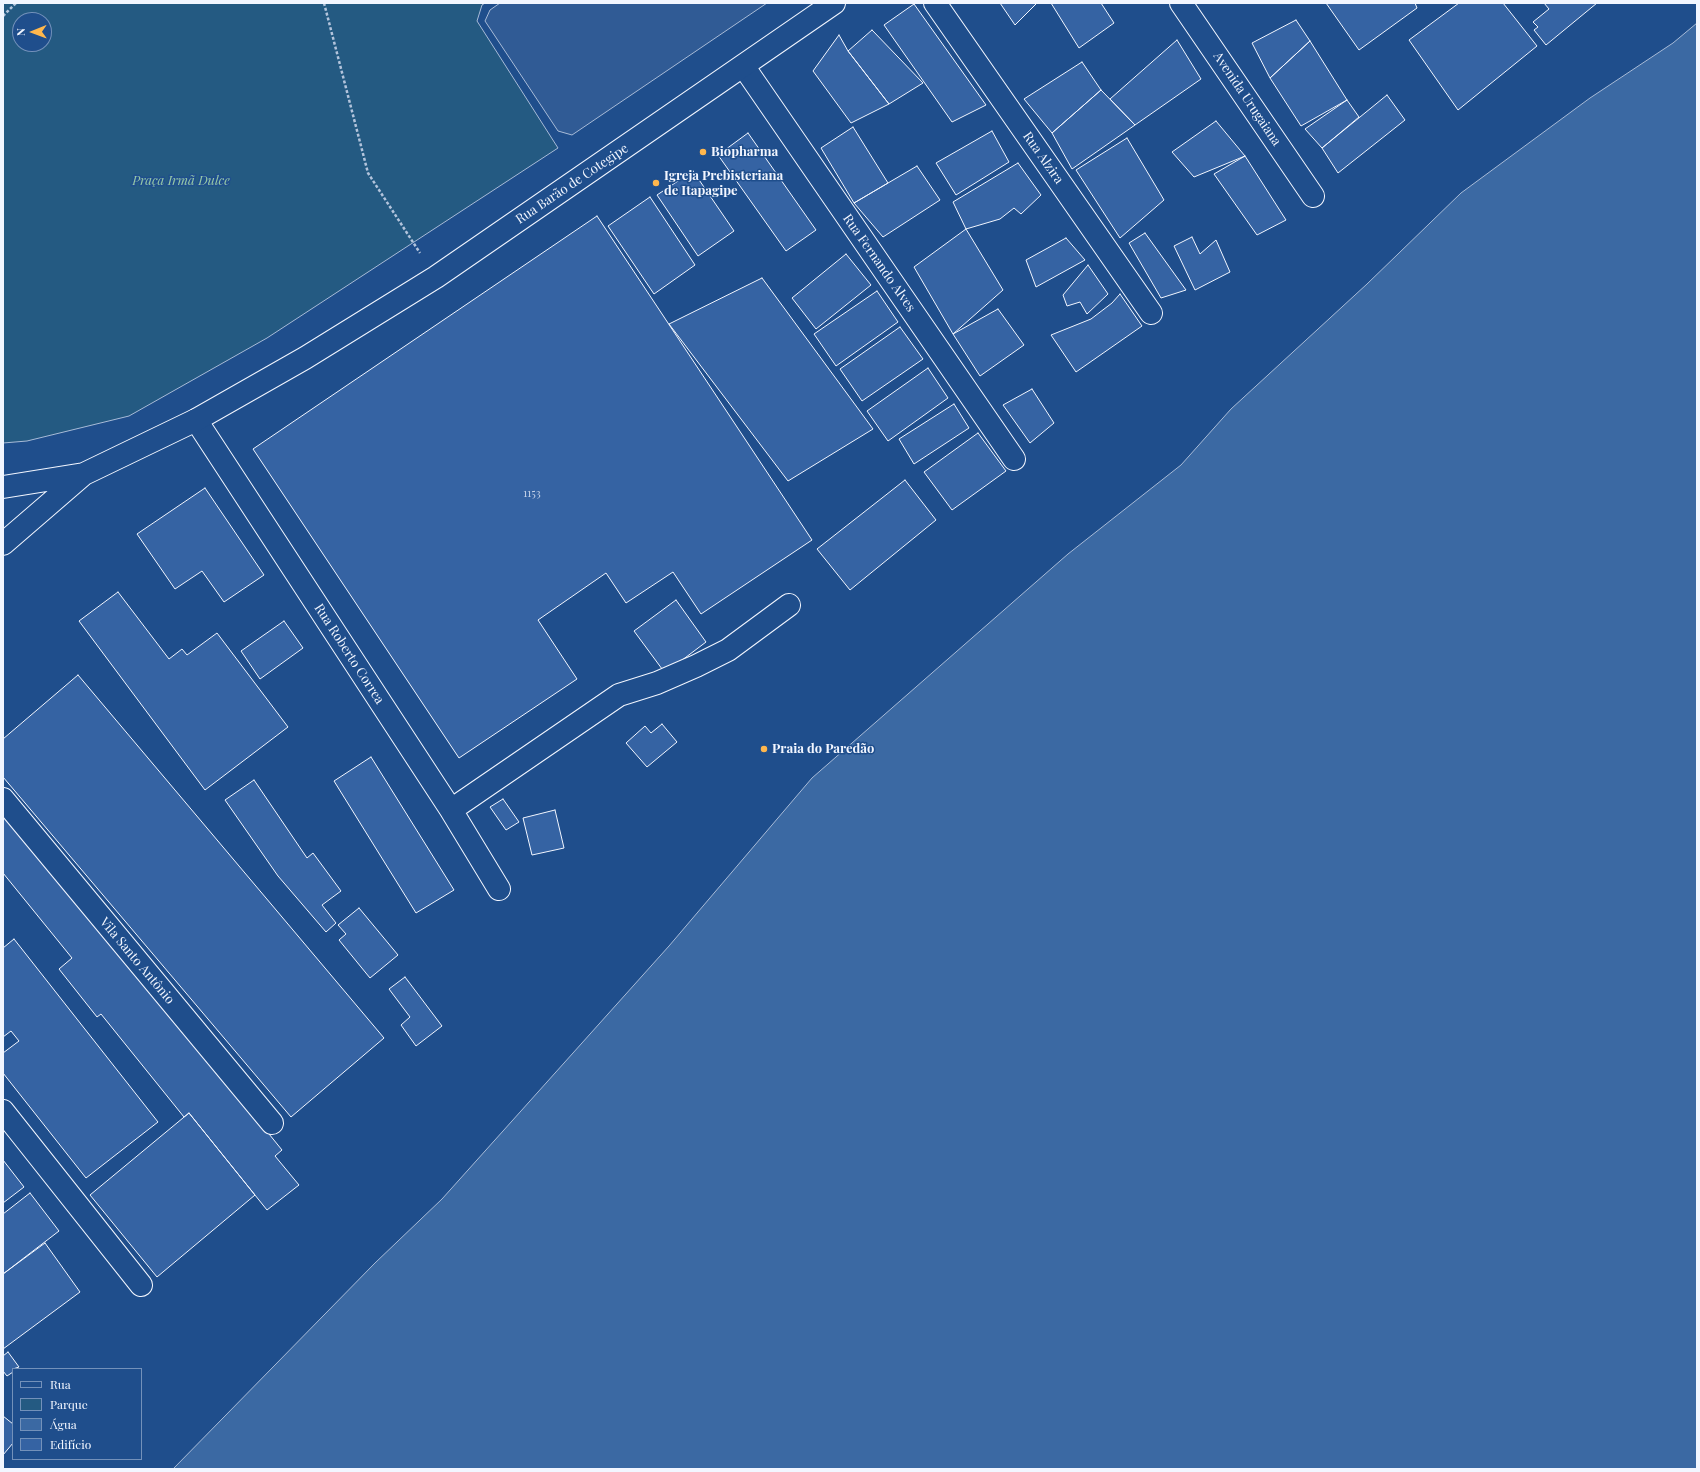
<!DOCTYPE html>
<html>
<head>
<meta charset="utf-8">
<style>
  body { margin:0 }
  #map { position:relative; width:1700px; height:1472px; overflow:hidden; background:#1f4e8c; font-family:"Playfair Display",serif }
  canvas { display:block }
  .frame { position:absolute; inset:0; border:4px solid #f2f6ff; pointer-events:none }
  .legend { position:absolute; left:12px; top:1368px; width:130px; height:92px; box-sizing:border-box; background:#1f4e8c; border:1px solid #7391ba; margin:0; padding:5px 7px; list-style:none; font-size:12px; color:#f2f6ff }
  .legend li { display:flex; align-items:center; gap:8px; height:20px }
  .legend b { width:20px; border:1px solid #7391ba }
  .north { position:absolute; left:12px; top:12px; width:40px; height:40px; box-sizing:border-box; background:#1f4e8c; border:1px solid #7391ba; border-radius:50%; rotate:269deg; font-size:11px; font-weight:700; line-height:16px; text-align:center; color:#f2f6ff }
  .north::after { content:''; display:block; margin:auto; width:14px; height:18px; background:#ffb74d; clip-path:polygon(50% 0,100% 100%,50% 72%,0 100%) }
</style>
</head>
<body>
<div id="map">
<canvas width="1700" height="1472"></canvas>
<div class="frame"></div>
<ul class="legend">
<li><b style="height:5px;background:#1f4e8c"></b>Rua</li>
<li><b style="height:11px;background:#245a82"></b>Parque</li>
<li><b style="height:11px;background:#3b69a3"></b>Água</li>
<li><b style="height:11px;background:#3563a3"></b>Edifício</li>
</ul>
<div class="north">N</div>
</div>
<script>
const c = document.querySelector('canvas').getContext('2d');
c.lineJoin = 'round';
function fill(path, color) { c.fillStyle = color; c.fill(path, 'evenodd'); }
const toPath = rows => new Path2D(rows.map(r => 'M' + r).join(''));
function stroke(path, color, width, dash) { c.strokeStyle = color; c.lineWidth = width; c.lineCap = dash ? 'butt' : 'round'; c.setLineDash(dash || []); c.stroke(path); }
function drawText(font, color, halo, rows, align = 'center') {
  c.font = font + ' "Playfair Display",serif'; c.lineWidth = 3; c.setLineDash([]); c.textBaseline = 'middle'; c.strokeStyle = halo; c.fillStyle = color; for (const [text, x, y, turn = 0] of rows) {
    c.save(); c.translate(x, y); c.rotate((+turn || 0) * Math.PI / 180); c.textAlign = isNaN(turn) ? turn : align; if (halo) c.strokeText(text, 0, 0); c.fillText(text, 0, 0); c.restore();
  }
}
const green = toPath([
  [3,3,485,3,482,5,477,21,558,148,267,338,129,416,27,441,3,443,3,3],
  [20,20,44,20,44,44,20,44,20,20]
]);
const parking = toPath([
  [500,3,767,3,572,135,558,131,485,21,490,10,500,3]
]);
const water = toPath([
  [1697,23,1697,1469,173,1469,375,1263,442,1199,669,946,812,778,1068,554,1181,465,1231,409,1367,284,1461,193,1590,98,1673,43,1697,23]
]);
const building = toPath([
  [1000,3,1037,3,1015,25,1000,3],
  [1051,3,1101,3,1114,23,1079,48,1051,3],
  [1326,3,1415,3,1417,8,1359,50,1326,3],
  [1459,3,1503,3,1537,46,1458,110,1409,40,1459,3],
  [1544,3,1597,3,1546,45,1534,30,1538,27,1533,22,1549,9,1544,3],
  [914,4,986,105,952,122,884,25,914,4],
  [1296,20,1310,41,1270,78,1252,43,1296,20],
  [872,30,923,83,889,104,848,51,872,30],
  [839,35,848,51,889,104,851,123,813,71,839,35],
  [1177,40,1201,79,1135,125,1110,99,1177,40],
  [1310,41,1347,100,1301,126,1270,78,1310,41],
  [1082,62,1101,90,1052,133,1024,99,1082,62],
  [1101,90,1135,125,1072,169,1052,133,1101,90],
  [1387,95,1405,120,1338,173,1322,148,1387,95],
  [1347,100,1359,117,1322,148,1305,129,1347,100],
  [1216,121,1245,156,1194,177,1172,152,1216,121],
  [853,127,888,183,854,203,821,148,853,127],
  [992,131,1009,162,956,195,936,163,992,131],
  [748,133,816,230,786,251,718,155,748,133],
  [1127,138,1164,200,1120,238,1076,170,1127,138],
  [1245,156,1286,220,1257,235,1214,174,1245,156],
  [1018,163,1041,195,1021,214,1014,208,1000,219,966,229,953,202,1018,163],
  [917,166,940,200,883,237,854,203,917,166],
  [693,171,734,231,698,256,657,195,693,171],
  [650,197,695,265,654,294,608,226,650,197],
  [597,216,812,540,701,614,673,572,626,603,606,573,538,620,577,679,459,758,253,449,597,216],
  [966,229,1003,290,953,334,914,267,966,229],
  [1145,233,1186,290,1161,298,1129,243,1145,233],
  [1192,237,1200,254,1216,240,1230,272,1195,290,1174,246,1192,237],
  [1066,238,1085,260,1036,287,1026,260,1066,238],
  [846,254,871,285,816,329,792,298,846,254],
  [1088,265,1108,294,1087,314,1080,302,1067,306,1063,295,1088,265],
  [762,278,873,429,788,481,669,324,762,278],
  [877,291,898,322,836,366,814,334,877,291],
  [1120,294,1142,326,1076,372,1051,335,1091,319,1112,303,1120,294],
  [998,309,1024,345,980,376,953,334,998,309],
  [900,327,923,359,862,401,840,369,900,327],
  [928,368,948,398,888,441,867,411,928,368],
  [1032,389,1054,423,1030,443,1003,405,1032,389],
  [954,404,969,428,914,464,899,439,954,404],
  [978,433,1006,471,952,510,924,472,978,433],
  [905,480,936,520,850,590,817,549,905,480],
  [205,488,264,575,224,602,202,571,175,589,137,534,205,488],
  [118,592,169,659,182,649,187,655,217,633,288,727,205,790,79,621,118,592],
  [676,600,706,642,665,673,634,631,676,600],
  [284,621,303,648,260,679,241,651,284,621],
  [78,675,384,1038,291,1117,3,777,3,739,78,675],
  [662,724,677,742,647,767,626,743,645,726,651,733,662,724],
  [371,757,454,890,416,913,334,781,371,757],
  [254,780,307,858,313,853,341,891,322,905,336,923,326,932,278,876,225,800,254,780],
  [503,799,519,822,506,830,490,807,503,799],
  [3,806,282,1150,275,1156,299,1185,267,1210,189,1113,184,1117,101,1014,97,1017,59,969,72,958,3,873,3,806],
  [555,810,564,848,532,855,523,818,555,810],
  [359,908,398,955,370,978,339,940,346,934,338,925,359,908],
  [14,939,158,1122,86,1178,3,1073,3,1053,19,1041,11,1031,3,1037,3,948,14,939],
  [405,977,442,1026,416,1046,401,1025,410,1017,389,989,405,977],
  [189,1113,255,1195,157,1277,90,1195,189,1113],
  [3,1160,24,1187,3,1203,3,1160],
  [30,1193,59,1231,3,1274,3,1214,30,1193],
  [45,1243,80,1292,3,1349,3,1274,45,1243],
  [8,1352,19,1367,13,1369,13,1372,7,1376,3,1371,3,1356,8,1352],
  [3,1416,13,1424,13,1443,3,1455,3,1416]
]);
const path = toPath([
  [324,3,368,173,420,253],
  [3,16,16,3]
]);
const minor = toPath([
  [935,3,1151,313],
  [1181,3,1313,196],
  [744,67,1014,459],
  [196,420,451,810,499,889],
  [3,799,272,1123],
  [451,810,619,695,657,683,696,666,728,650,789,605],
  [3,1111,141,1285]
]);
const major = toPath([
  [3,487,84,474,196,420,305,358,436,277,834,3],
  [3,544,84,474]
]);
const markers = [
  [703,152,4,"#ffb74d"],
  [656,183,4,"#ffb74d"],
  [764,749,4,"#ffb74d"]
];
const numberNames = [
  ["1153",532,494]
];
const streetNames = [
  ["Avenida Urugaiana",1247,99,56],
  ["Rua Alzira",1043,158,55],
  ["Rua Barão de Cotegipe",572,184,-34],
  ["Rua Fernando Alves",879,263,55],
  ["Rua Roberto Correa",349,654,57],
  ["Vila Santo Antônio",137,961,50]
];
const poiNames = [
  ["Biopharma",711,152],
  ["Igreja Prebisteriana",664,176],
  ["de Itapagipe",664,191],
  ["Praia do Paredão",772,749]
];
const parkNames = [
  ["Praça Irmã Dulce",181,181]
];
fill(green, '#245a82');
stroke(green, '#a8bbd7', 1);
fill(parking, '#305b95');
stroke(parking, '#a8bbd7', 1);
fill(water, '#3b69a3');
stroke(water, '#a8bbd7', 1);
fill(building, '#3563a3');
stroke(building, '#f2f6ff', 1);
stroke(minor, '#f2f6ff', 24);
stroke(major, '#f2f6ff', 24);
stroke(path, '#b3c4dc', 2.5, [3, 2]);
stroke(minor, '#1f4e8c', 22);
stroke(major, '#1f4e8c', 22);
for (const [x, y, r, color] of markers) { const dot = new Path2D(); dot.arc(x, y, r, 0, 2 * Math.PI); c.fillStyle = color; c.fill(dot); stroke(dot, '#1f4e8c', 1.5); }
drawText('11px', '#c3d1e8', null, numberNames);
drawText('13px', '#f2f6ff', '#1f4e8c', streetNames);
drawText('bold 13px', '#f2f6ff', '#1f4e8c', poiNames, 'left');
drawText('italic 13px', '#97c8a6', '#1f4e8c', parkNames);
</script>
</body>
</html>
